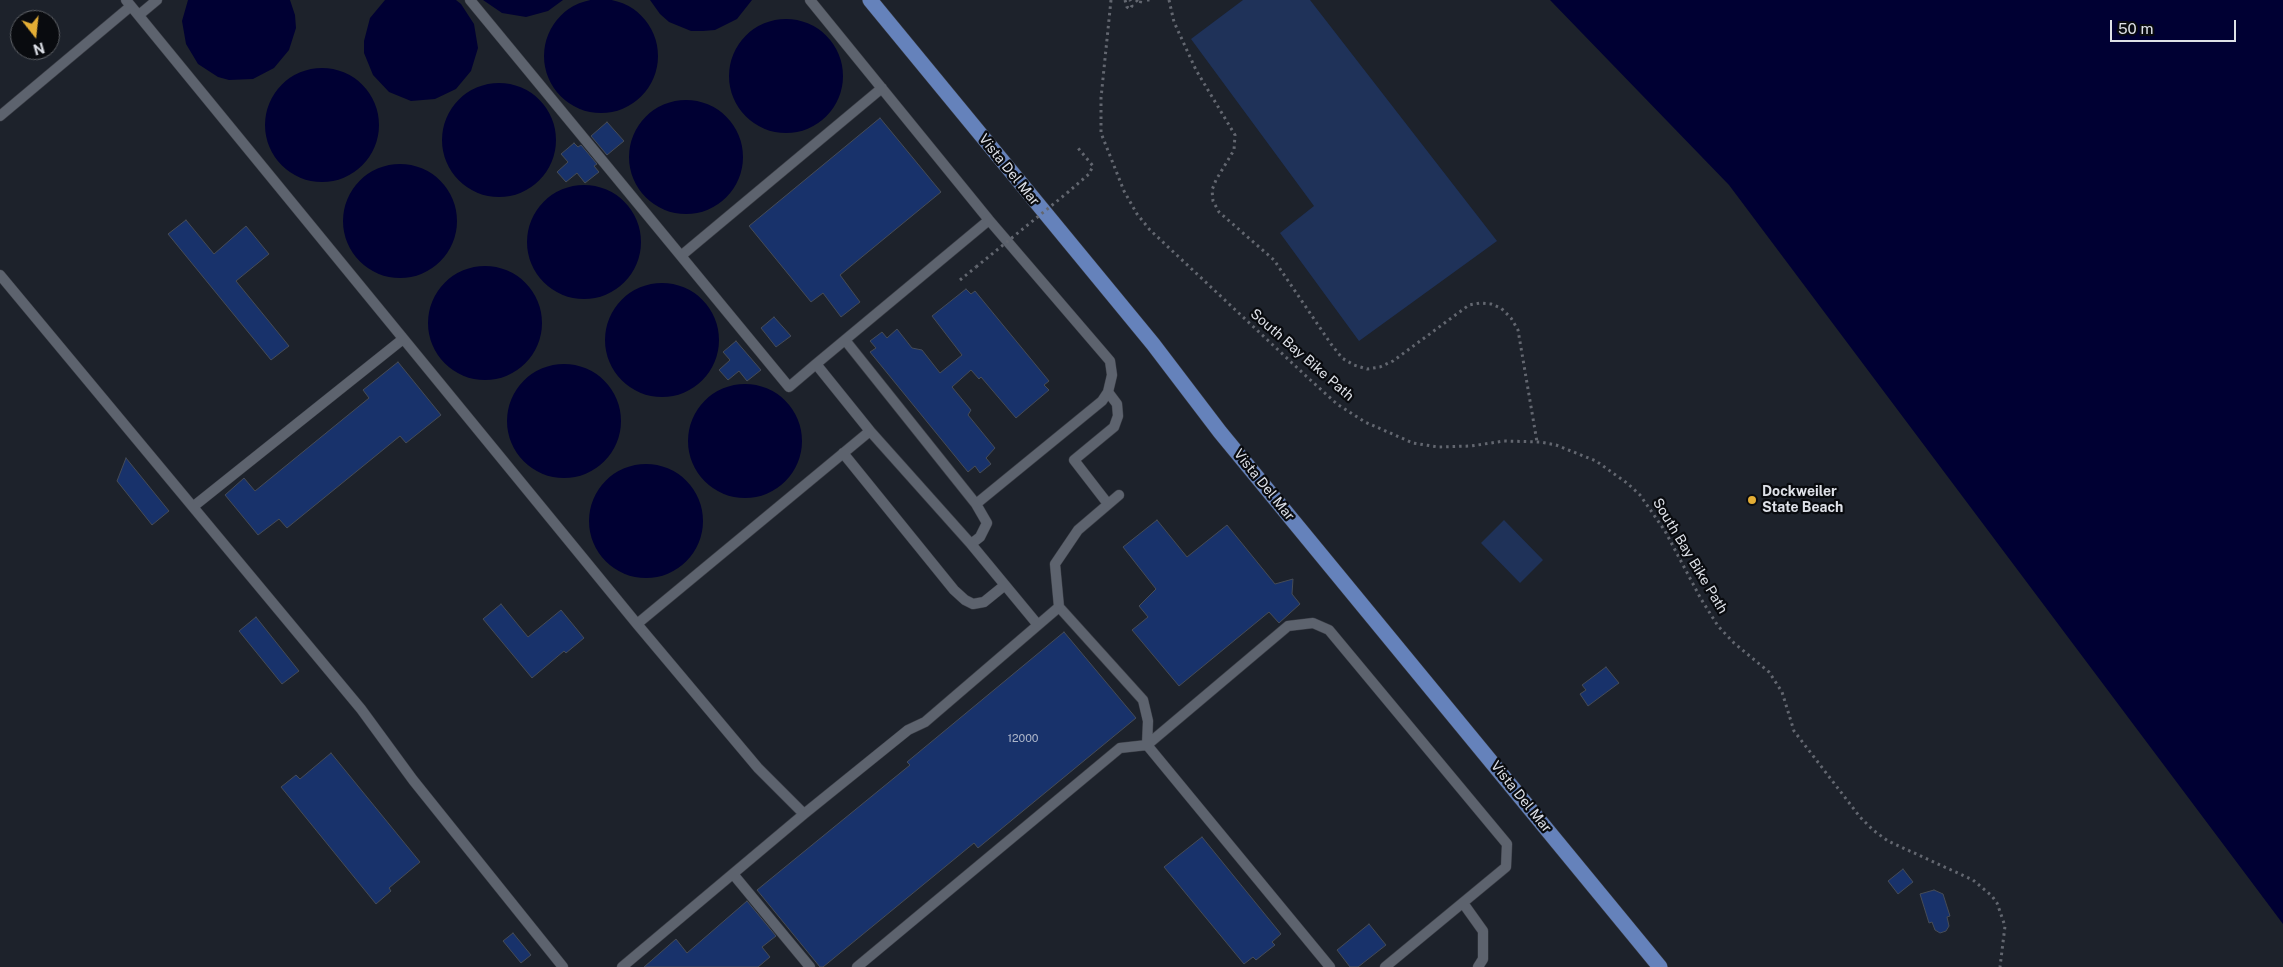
<!DOCTYPE html>
<html>
<head>
<meta charset="utf-8">
<style>
  body { margin:0 }
  #map { position:relative; width:2283px; height:967px; overflow:hidden; background:#1d222b; font-family:"Public Sans",sans-serif }
  canvas { display:block }
  .north { position:absolute; left:10px; top:10px; width:50px; height:50px; box-sizing:border-box; background:#090b0f; border:1px solid #5e6166; border-radius:50%; rotate:164deg; font-size:14px; font-weight:700; line-height:20px; text-align:center; color:#dee1e8 }
  .north::after { content:''; display:block; margin:auto; width:18px; height:22px; background:#e4ae35; clip-path:polygon(50% 0,100% 100%,50% 72%,0 100%) }
  .scale { position:absolute; left:2110px; top:20px; width:126px; height:22px; box-sizing:border-box; border:2px solid #dee1e8; border-top:0; padding-left:6px; font-size:15px; line-height:18px; white-space:nowrap; color:#dee1e8; -webkit-text-stroke:4px #090b0f; paint-order:stroke }
</style>
</head>
<body>
<div id="map">
<canvas width="2283" height="967"></canvas>
<div class="north">N</div>
<div class="scale">50 m</div>
</div>
<script>
const c = document.querySelector('canvas').getContext('2d');
c.lineJoin = 'round';
function fill(path, color) { c.fillStyle = color; c.fill(path, 'evenodd'); }
const toPath = rows => new Path2D(rows.map(r => 'M' + r).join(''));
function stroke(path, color, width, dash) { c.strokeStyle = color; c.lineWidth = width; c.lineCap = dash ? 'butt' : 'round'; c.setLineDash(dash || []); c.stroke(path); }
function drawText(font, color, halo, rows, align = 'center') {
  c.font = font + ' "Public Sans",sans-serif'; c.lineWidth = 4.5; c.setLineDash([]); c.textBaseline = 'middle'; c.strokeStyle = halo; c.fillStyle = color; for (const [text, x, y, turn = 0] of rows) {
    c.save(); c.translate(x, y); c.rotate((+turn || 0) * Math.PI / 180); c.textAlign = isNaN(turn) ? turn : align; if (halo) c.strokeText(text, 0, 0); c.fillText(text, 0, 0); c.restore();
  }
}
const green = toPath([
  [1243,0,1310,0,1497,241,1359,341,1280,233,1314,206,1191,39],
  [1504,520,1543,560,1520,583,1481,543]
]);
const water = toPath([
  '544 56a57 57 0 1 1 114 0a57 57 0 1 1-114 0Z',
  [188,0,290,0,295,15,296,28,289,50,274,68,253,79,229,80,218,77,198,64,186,44,182,21],
  [385,0,456,0,461,4,474,24,478,48,471,71,456,89,435,99,411,101,389,92,373,75,364,53,364,41,370,18],
  [483,0,563,0,548,11,526,17,502,13],
  [650,0,752,0,737,19,715,30,703,31,691,31,669,22,660,14],
  [1550,0,2283,0,2283,924,1729,185],
  '729 76a57 57 0 1 1 114 0a57 57 0 1 1-114 0Z',
  '265 125a57 57 0 1 1 114 0a57 57 0 1 1-114 0Z',
  '442 140a57 57 0 1 1 114 0a57 57 0 1 1-114 0Z',
  '629 157a57 57 0 1 1 114 0a57 57 0 1 1-114 0Z',
  '343 221a57 57 0 1 1 114 0a57 57 0 1 1-114 0Z',
  '527 242a57 57 0 1 1 114 0a57 57 0 1 1-114 0Z',
  '428 323a57 57 0 1 1 114 0a57 57 0 1 1-114 0Z',
  '605 340a57 57 0 1 1 114 0a57 57 0 1 1-114 0Z',
  '507 421a57 57 0 1 1 114 0a57 57 0 1 1-114 0Z',
  '688 441a57 57 0 1 1 114 0a57 57 0 1 1-114 0Z',
  '589 521a57 57 0 1 1 114 0a57 57 0 1 1-114 0Z'
]);
const building = toPath([
  [880,118,941,192,840,275,860,302,841,317,823,293,811,302,749,226,880,118],
  [607,122,624,141,607,155,591,136,607,122],
  [574,143,578,147,581,145,597,164,594,166,599,172,585,183,577,173,566,182,557,172,568,162,561,154,574,143],
  [186,220,214,254,246,226,269,254,236,281,289,346,271,360,168,234,186,220],
  [966,289,971,294,975,291,1049,381,1044,385,1049,390,1016,418,981,377,979,379,971,370,952,387,971,410,968,415,995,448,986,458,991,464,980,473,975,466,968,472,870,352,876,348,870,341,882,332,887,338,897,329,912,348,922,350,940,373,962,355,932,316,966,289],
  [774,317,791,336,776,347,761,328,774,317],
  [736,341,761,370,747,381,739,371,728,380,719,370,730,360,723,352,736,341],
  [398,362,441,415,406,443,400,436,287,528,279,519,258,535,225,495,244,478,255,491,369,398,363,390,398,362],
  [126,458,169,511,152,525,117,481,126,458],
  [1157,520,1187,557,1227,525,1275,584,1293,579,1292,594,1300,604,1279,623,1269,612,1179,686,1132,630,1148,617,1139,606,1156,589,1123,547,1157,520],
  [501,604,528,637,561,610,584,638,566,653,564,651,532,678,483,619,501,604],
  [256,617,299,671,282,684,239,631,256,617],
  [1064,632,1136,718,978,848,974,843,823,967,820,967,757,890,910,765,907,762,1064,632],
  [1606,667,1619,683,1588,706,1580,694,1586,690,1582,685,1606,667],
  [331,753,420,862,389,888,391,891,376,904,281,787,296,775,300,779,331,753],
  [1202,837,1281,934,1272,942,1275,945,1256,960,1253,957,1244,964,1164,867,1202,837],
  [1903,869,1913,882,1898,894,1888,881,1903,869],
  [1934,890,1943,894,1950,916,1947,917,1949,926,1946,931,1940,933,1935,930,1932,922,1929,923,1920,894,1934,890],
  [747,901,776,936,762,947,770,957,758,967,644,967,676,939,687,953,747,901],
  [1369,924,1386,945,1358,967,1350,967,1337,950,1369,924],
  [513,933,531,955,521,963,503,941,513,933]
]);
const path = toPath([
  [1111,0,1101,98,1101,133,1124,191,1137,214,1150,230,1306,376,1337,404,1365,422,1413,443,1438,447,1471,446,1504,441,1540,442,1556,445,1596,461,1627,483,1640,495,1665,531,1701,599,1718,626,1734,643,1769,672,1782,692,1794,731,1860,817,1873,830,1888,841,1973,880,1992,896,1997,903,2005,926,2000,967],
  [1125,0,1127,7,1130,9,1132,6,1130,0],
  [1136,0,1140,4,1141,0],
  [1147,0,1150,0],
  [1169,0,1174,22,1196,70,1235,135,1234,150,1216,180,1212,190,1213,201,1219,212,1274,260,1331,344,1342,358,1354,365,1367,369,1380,367,1393,361,1469,305,1480,303,1491,304,1501,308,1511,318,1518,330,1537,442],
  [1067,193,1089,174,1093,166,1078,148],
  [960,280,976,267]
]);
const lane = toPath([
  [126,0,637,624,758,768,804,814],
  [470,0,789,387,816,364],
  [810,0,989,220,1110,361,1112,375,1108,392,1102,401,976,504,987,523,980,537,971,544],
  [139,15,157,0],
  [0,116,131,6],
  [989,220,816,364,870,431,971,544,1038,625],
  [682,255,882,88],
  [0,275,361,709,413,780,563,967],
  [845,340,976,504],
  [1108,392,1117,404,1118,416,1114,427,1074,460,1108,504],
  [843,453,954,590,965,600,973,604,984,602,1005,585],
  [1119,495,1078,530,1055,564,1059,607,1143,700,1148,721,1147,745,1330,967],
  [194,506,403,339],
  [637,624,870,431],
  [733,874,810,967],
  [1463,903,1483,931,1483,959,1478,967],
  [622,967,804,814,908,730,925,722,1059,607],
  [857,967,1120,748,1147,745,1288,626,1313,623,1329,630,1507,844,1506,867,1385,967]
]);
const primary = toPath([
  [870,0,1153,344,1220,432,1660,967]
]);
const pathBridge = toPath([
  [976,267,1067,193]
]);
const markers = [
  [1752,500,5,"#e4ae35"]
];
const numberNames = [
  ["12000",1023,739]
];
const streetNames = [
  ["Vista Del Mar",1009,170,51],
  ["South Bay Bike Path",1302,355,41],
  ["Vista Del Mar",1264,485,51],
  ["South Bay Bike Path",1690,556,59],
  ["Vista Del Mar",1521,797,51]
];
const poiNames = [
  ["Dockweiler",1762,492],
  ["State Beach",1762,508]
];
fill(green, '#1f3259');
fill(water, '#003');
fill(building, '#18326b');
stroke(building, '#464c57', 1);
stroke(lane, '#3b3e46', 11);
stroke(primary, '#3b3e46', 16);
stroke(path, '#636770', 3, [2.5, 4]);
stroke(lane, '#5d636e', 10);
stroke(primary, '#6582bb', 15);
stroke(pathBridge, '#636770', 3, [2.5, 4]);
for (const [x, y, r, color] of markers) { const dot = new Path2D(); dot.arc(x, y, r, 0, 2 * Math.PI); c.fillStyle = color; c.fill(dot); stroke(dot, '#090b0f', 2); }
drawText('11px', '#acb5c9', null, numberNames);
drawText('14px', '#dee1e8', '#090b0f', streetNames);
drawText('bold 14px', '#dee1e8', '#090b0f', poiNames, 'left');
</script>
</body>
</html>
